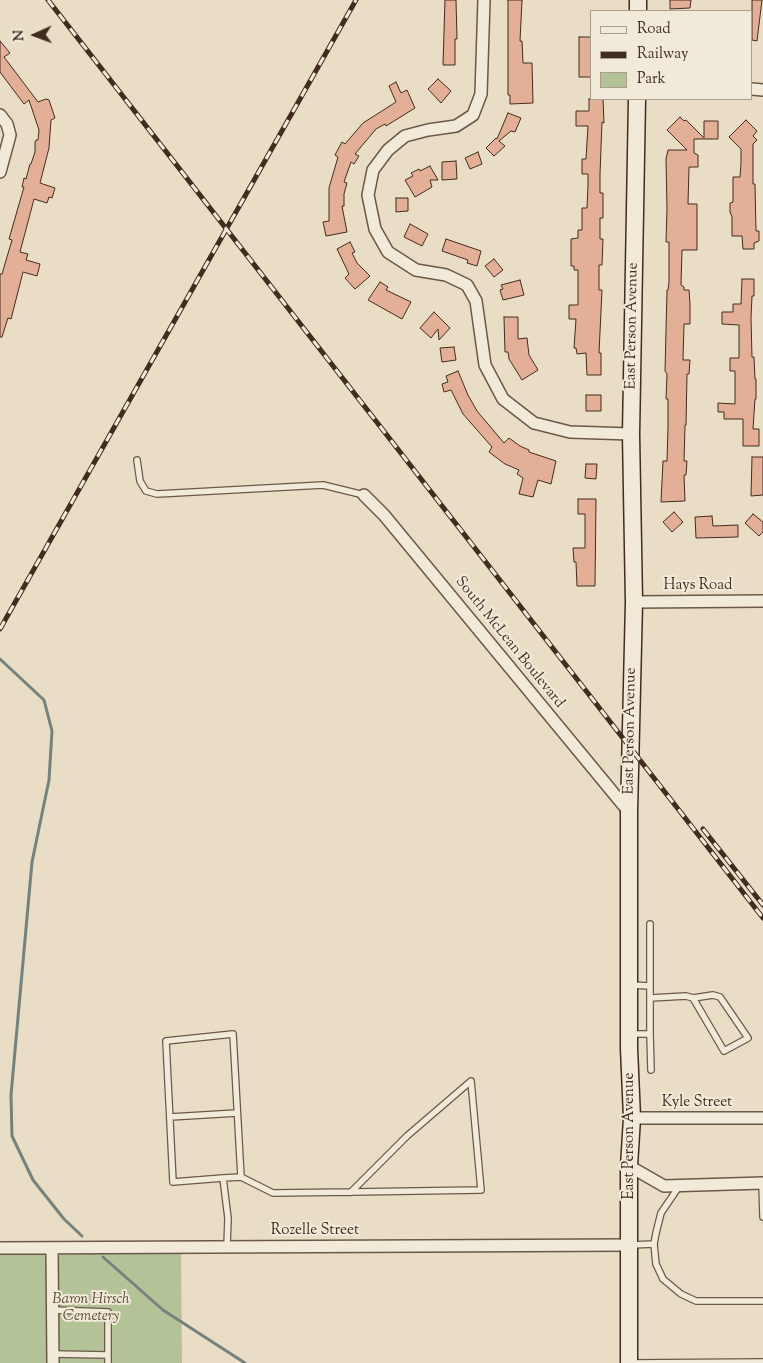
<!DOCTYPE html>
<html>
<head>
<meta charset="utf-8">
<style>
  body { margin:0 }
  #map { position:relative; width:763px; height:1363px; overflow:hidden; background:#e9dec5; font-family:"Sorts Mill Goudy",serif }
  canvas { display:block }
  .legend { position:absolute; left:590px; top:10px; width:162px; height:90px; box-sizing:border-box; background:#f1ead9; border:1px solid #ab9e8f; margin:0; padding:6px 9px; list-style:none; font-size:15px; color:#412c1f }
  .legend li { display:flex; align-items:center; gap:10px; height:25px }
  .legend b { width:25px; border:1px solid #ab9e8f }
  .north { position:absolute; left:10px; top:10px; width:50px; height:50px; -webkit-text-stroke:4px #f1ead9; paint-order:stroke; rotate:268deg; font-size:14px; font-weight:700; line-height:20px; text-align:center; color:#412c1f }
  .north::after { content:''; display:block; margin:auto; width:18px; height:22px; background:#412c1f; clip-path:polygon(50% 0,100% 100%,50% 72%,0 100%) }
</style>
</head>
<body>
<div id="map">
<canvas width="763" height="1363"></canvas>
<ul class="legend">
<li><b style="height:6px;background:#f1ead9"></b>Road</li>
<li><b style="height:6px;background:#412c1f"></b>Railway</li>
<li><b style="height:14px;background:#b4c297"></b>Park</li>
</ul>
<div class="north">N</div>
</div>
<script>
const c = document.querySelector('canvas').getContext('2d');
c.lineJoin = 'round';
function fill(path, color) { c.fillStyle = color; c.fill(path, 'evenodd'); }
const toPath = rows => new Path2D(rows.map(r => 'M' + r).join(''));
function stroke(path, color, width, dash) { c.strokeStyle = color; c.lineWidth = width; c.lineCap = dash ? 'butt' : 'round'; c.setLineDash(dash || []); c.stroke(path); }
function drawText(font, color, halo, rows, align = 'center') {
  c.font = font + ' "Sorts Mill Goudy",serif'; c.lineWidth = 4; c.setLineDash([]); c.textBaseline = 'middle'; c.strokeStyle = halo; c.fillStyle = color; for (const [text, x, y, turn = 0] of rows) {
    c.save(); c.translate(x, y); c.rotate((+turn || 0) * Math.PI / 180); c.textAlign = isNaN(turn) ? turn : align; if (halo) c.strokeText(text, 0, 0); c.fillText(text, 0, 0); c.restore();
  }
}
const green = toPath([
  [181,1253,182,1363,0,1363,0,1255]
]);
const stream = toPath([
  [0,659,44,700,52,731,49,780,32,862,11,1095,12,1136,33,1180,64,1219,82,1236],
  [103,1257,163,1310,245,1363]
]);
const building = toPath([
  [445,0,456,0,457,39,455,39,455,65,443,65,445,0],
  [508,0,522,0,520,41,522,41,523,63,532,63,533,103,510,104,510,95,508,95,508,0],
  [670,0,691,0,690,8,670,9,670,0],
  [752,0,762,0,757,41,752,40,752,0],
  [579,37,592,37,592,77,579,77,579,37],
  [0,41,10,53,4,57,38,102,46,99,49,100,55,118,51,120,49,148,40,183,55,188,52,198,49,197,47,203,34,199,20,252,28,254,26,260,40,264,37,276,23,272,11,319,8,318,2,337,0,337,0,274,2,274,12,240,9,239,24,187,22,187,24,178,26,179,30,164,31,164,35,152,35,142,36,140,38,140,39,130,29,100,24,104,0,72,0,41],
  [438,79,451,91,441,103,428,89,438,79],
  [396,82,401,93,407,90,415,108,386,126,385,124,376,129,355,154,359,156,354,164,351,162,344,182,347,183,344,194,344,206,342,206,347,232,326,236,323,222,329,221,329,188,338,157,335,155,342,142,345,144,363,123,396,102,389,86,396,82],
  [589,99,603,99,604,123,602,122,600,174,600,193,603,193,603,218,600,218,600,239,603,239,602,265,599,265,599,290,602,290,599,353,601,353,601,375,587,375,586,353,577,354,576,348,574,348,576,319,569,319,569,305,578,305,578,270,574,270,574,266,571,266,571,239,578,238,578,230,582,230,582,208,587,208,588,186,588,174,582,174,582,159,586,159,588,126,576,126,576,111,589,111,589,99],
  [508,113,521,118,515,132,511,131,499,141,505,146,494,156,486,148,496,138,497,139,508,113],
  [680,117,684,121,686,120,704,138,704,121,718,121,718,139,694,139,694,153,698,155,698,167,689,167,688,204,697,204,697,250,682,250,681,285,684,287,684,290,689,290,690,304,690,324,684,324,683,360,690,360,689,374,687,374,686,425,685,425,684,461,687,461,686,475,684,475,685,501,661,502,663,461,667,461,668,427,668,399,666,399,667,374,665,371,667,290,668,290,669,282,669,242,666,242,667,209,666,159,668,150,687,150,667,130,680,117],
  [746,120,757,131,753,136,757,140,753,144,753,184,755,184,756,231,759,231,759,241,754,243,754,249,743,249,742,236,732,236,732,217,730,212,730,203,733,202,733,177,740,177,741,163,741,149,729,137,746,120],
  [478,152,482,164,470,169,465,158,478,152],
  [456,161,457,179,442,180,442,162,456,161],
  [430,166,438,180,430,180,432,187,415,197,405,180,413,176,411,173,419,169,420,171,430,166],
  [396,198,408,198,408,211,396,212,396,198],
  [410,224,428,234,422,246,404,237,410,224],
  [446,239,481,251,477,266,467,263,468,260,442,251,446,239],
  [350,242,355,252,352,253,357,263,370,276,355,289,345,278,349,274,337,249,350,242],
  [494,259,503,270,494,277,485,266,494,259],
  [742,279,754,279,754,296,752,296,751,318,752,357,754,357,755,379,756,379,756,399,755,399,753,429,759,429,759,446,743,446,743,419,724,419,724,412,718,412,718,403,735,404,735,371,730,371,730,358,739,358,739,325,722,324,722,312,733,312,733,304,741,304,742,279],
  [520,280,524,295,503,300,500,290,503,289,501,285,520,280],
  [380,282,388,287,386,290,411,302,402,319,368,300,380,282],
  [434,312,450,328,439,340,438,329,431,338,420,328,434,312],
  [504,317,518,317,518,339,527,338,529,355,538,370,522,380,509,359,508,352,505,352,504,317],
  [454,347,456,360,442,362,440,348,454,347],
  [458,371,468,395,477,411,504,443,509,438,520,446,529,450,529,452,556,461,551,484,538,480,533,497,519,494,523,478,517,474,519,470,505,464,489,452,492,447,463,414,451,390,444,392,442,384,448,382,446,376,458,371],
  [586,395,601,395,601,411,586,411,586,395],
  [752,457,763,457,763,495,751,496,752,457],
  [586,464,597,464,596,479,585,478,586,464],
  [578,499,596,499,595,586,577,586,576,562,574,562,573,548,585,548,585,514,578,514,578,499],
  [674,512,683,522,672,532,663,522,674,512],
  [753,514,763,522,763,532,759,536,745,523,753,514],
  [712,516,713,526,738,525,738,537,696,538,695,517,712,516]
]);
const lane = toPath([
  [137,460,140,481,146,491,157,494,323,485,364,495],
  [650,924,650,986],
  [630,985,650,986,650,1034,631,1034],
  [650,998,686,996,693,998,724,1051,748,1038,720,997,713,995,693,998],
  [650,1034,651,1070],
  [170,1117,237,1113],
  [241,1177,273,1193,351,1192,481,1190,471,1081,407,1136,351,1192],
  [223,1178,241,1177,233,1034,166,1041,173,1182,223,1178,228,1218,227,1247],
  [762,1183,763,1217],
  [680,1185,661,1213,656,1233,654,1244,656,1264,663,1279,681,1294,696,1301,763,1301],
  [631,1245,654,1244],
  [53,1310,108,1312,108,1363],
  [53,1354,108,1355],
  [630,1363,763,1362]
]);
const street = toPath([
  [484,0,481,94,473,115,456,126,428,130,405,136,388,150,373,170,368,195,375,229,388,252,416,270,446,275,467,285,476,301,485,365,503,399,534,423,570,432,631,434],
  [752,89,763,90],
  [0,115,7,124,10,135,0,172],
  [364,495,384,515,629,812],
  [634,602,763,601],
  [632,1118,763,1118],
  [629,1166,664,1186,763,1183],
  [0,1248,630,1245],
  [52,1248,53,1363]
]);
const secondary = toPath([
  [638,11,638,0],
  [629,1363,629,1166,632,1118,629,1048,629,812,634,602,631,434,637,99]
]);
const rail = toPath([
  [48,0,763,918],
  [0,629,356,0],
  [703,829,763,905]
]);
const streetNames = [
  ["East Person Avenue",633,326,-89],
  ["Hays Road",698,586],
  ["South McLean Boulevard",509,643,51],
  ["East Person Avenue",631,731,-89],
  ["Kyle Street",697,1103],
  ["East Person Avenue",630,1136,-90],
  ["Rozelle Street",315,1231]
];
const parkNames = [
  ["Baron Hirsch",91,1300],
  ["Cemetery",91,1317]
];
fill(green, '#b4c297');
stroke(stream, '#76827d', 3);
fill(building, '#e3af96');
stroke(building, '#412c1f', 1);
stroke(lane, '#6b5848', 8);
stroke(street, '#6b5848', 14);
stroke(secondary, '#412c1f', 19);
stroke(lane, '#f1ead9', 5.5);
stroke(street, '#f1ead9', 11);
stroke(secondary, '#f1ead9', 16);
stroke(rail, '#412c1f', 5);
stroke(rail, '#f1ead9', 3, [9]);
drawText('15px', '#412c1f', '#f1ead9', streetNames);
drawText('italic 15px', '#584a37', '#f1ead9', parkNames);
</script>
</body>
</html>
